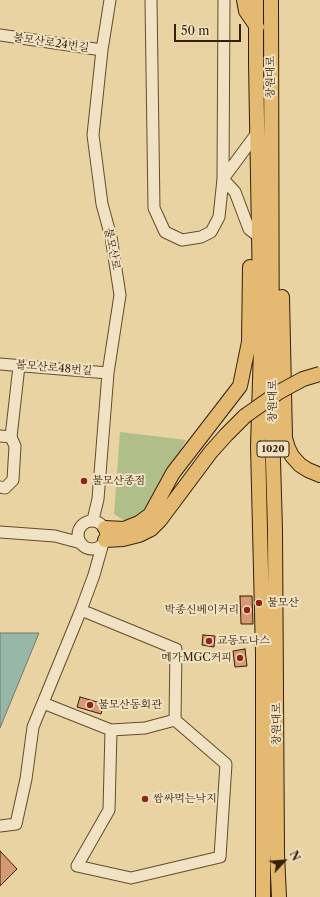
<!DOCTYPE html>
<html>
<head>
<meta charset="utf-8">
<style>
  body { margin:0 }
  #map { position:relative; width:320px; height:897px; overflow:hidden; background:#e9d3a3; font-family:"Libre Caslon Text",serif }
  canvas { display:block }
  .north { position:absolute; left:264px; top:841px; width:40px; height:40px; -webkit-text-stroke:3px #f1e2c3; paint-order:stroke; rotate:64deg; font-size:11px; font-weight:700; line-height:16px; text-align:center; color:#351f06 }
  .north::after { content:''; display:block; margin:auto; width:14px; height:18px; background:#351f06; clip-path:polygon(50% 0,100% 100%,50% 72%,0 100%) }
  .scale { position:absolute; left:174px; top:24px; width:67px; height:18px; box-sizing:border-box; border:2px solid #351f06; border-top:0; padding-left:5px; font-size:12px; line-height:14px; white-space:nowrap; color:#351f06; -webkit-text-stroke:3px #f1e2c3; paint-order:stroke }
</style>
</head>
<body>
<div id="map">
<canvas width="320" height="897"></canvas>
<div class="north">N</div>
<div class="scale">50 m</div>
</div>
<script>
const c = document.querySelector('canvas').getContext('2d');
c.lineJoin = 'round';
function fill(path, color) { c.fillStyle = color; c.fill(path, 'evenodd'); }
const toPath = rows => new Path2D(rows.map(r => 'M' + r).join(''));
function stroke(path, color, width, dash) { c.strokeStyle = color; c.lineWidth = width; c.lineCap = dash ? 'butt' : 'round'; c.setLineDash(dash || []); c.stroke(path); }
function drawText(font, color, halo, rows, align = 'center') {
  c.font = font + ' "Libre Caslon Text","Noto Serif KR",serif'; c.lineWidth = 4; c.setLineDash([]); c.textBaseline = 'middle'; c.strokeStyle = halo; c.fillStyle = color; for (const [text, x, y, turn = 0] of rows) {
    c.save(); c.translate(x, y); c.rotate((+turn || 0) * Math.PI / 180); c.textAlign = isNaN(turn) ? turn : align; if (halo) c.strokeText(text, 0, 0); c.fillText(text, 0, 0); c.restore();
  }
}
const green = toPath([
  [120,432,186,440,156,495,138,516,125,521,114,514]
]);
const water = toPath([
  [0,633,39,633,0,728,0,633]
]);
const building = toPath([
  [240,596,252,596,253,624,241,624,240,596],
  [203,635,215,636,214,647,202,645,203,635],
  [245,649,247,666,235,667,233,651,245,649],
  [80,697,104,704,101,714,77,707,80,697],
  [0,851,17,869,0,886,0,851]
]);
const minor = toPath([
  [151,0,154,208,165,232,182,240,201,237,211,232,219,217,223,179,224,0],
  [0,35,102,50],
  [257,133,223,179,235,192,249,229,258,236],
  [0,364,108,373],
  [0,436,11,437],
  [0,487,5,488,13,480,15,446,11,437,19,366],
  [93,520,98,499,108,373,120,295,111,237,102,204,93,135,102,50,110,0],
  '78 535a14 14 0 1 1 28 0a14 14 0 1 1-28 0Z',
  [0,532,55,536,81,543],
  [43,703,111,730,145,728,175,720,176,649,81,610],
  [111,730,109,810,77,866,131,878,220,857,226,764,175,720],
  [0,826,16,824,26,779,33,727,81,610,94,575,103,543]
]);
const major = toPath([
  [244,0,246,11,257,27],
  [256,0,256,63,261,348,258,446,263,653,263,897],
  [271,0,272,426,275,530,277,854,279,897],
  [282,297,285,438,288,448,292,456,300,465,308,470,320,475],
  [105,528,124,529,139,523,150,515,173,473,240,386,249,342,250,267],
  [105,540,123,539,139,535,151,529,160,520,210,453,226,435,245,416]
]);
const majorBridge = toPath([
  [245,416,279,392,303,379,320,374]
]);
const markers = [
  [84,481,4,"#8f2418"],
  [259,603,4,"#8f2418"],
  [247,610,4,"#8f2418"],
  [209,641,4,"#8f2418"],
  [240,658,4,"#8f2418"],
  [90,705,4,"#8f2418"],
  [145,799,4,"#8f2418"]
];
const shields = [
  [273,449,32]
];
const shieldNames = [
  ["1020",273,449]
];
const streetNames = [
  ["불모산로24번길",51,43,8],
  ["창원대로",271,77,-90],
  ["불모산로",112,249,79],
  ["불모산로48번길",54,368,5],
  ["창원대로",273,401,-90],
  ["창원대로",277,724,-90]
];
const poiNames = [
  ["불모산종점",92,481],
  ["불모산",267,603],
  ["박종신베이커리",239,610,"right"],
  ["교동도나스",217,641],
  ["메가MGC커피",232,658,"right"],
  ["불모산동회관",98,705],
  ["쌈싸먹는낙지",153,799]
];
fill(green, '#b0be8a');
fill(water, '#97b7a9');
stroke(water, '#707a68', 1);
fill(building, '#d79874');
stroke(building, '#351f06', 1);
stroke(minor, '#624c2d', 13);
stroke(major, '#351f06', 16);
stroke(minor, '#f1e2c3', 11);
stroke(major, '#e4ba72', 14);
stroke(majorBridge, '#351f06', 16, []);
stroke(majorBridge, '#e4ba72', 14);
for (const [x, y, r, color] of markers) { const dot = new Path2D(); dot.arc(x, y, r, 0, 2 * Math.PI); c.fillStyle = color; c.fill(dot); stroke(dot, '#f1e2c3', 1.5); }
for (const [x, y, w] of shields) { const box = new Path2D(); box.roundRect(x - w / 2, y - 8, w, 16, 3); c.fillStyle = '#f1e2c3'; c.fill(box); stroke(box, '#351f06', 1); }
drawText('bold 10px', '#351f06', null, shieldNames);
drawText('11px', '#351f06', '#f1e2c3', streetNames);
drawText('11px', '#351f06', '#f1e2c3', poiNames, 'left');
</script>
</body>
</html>
